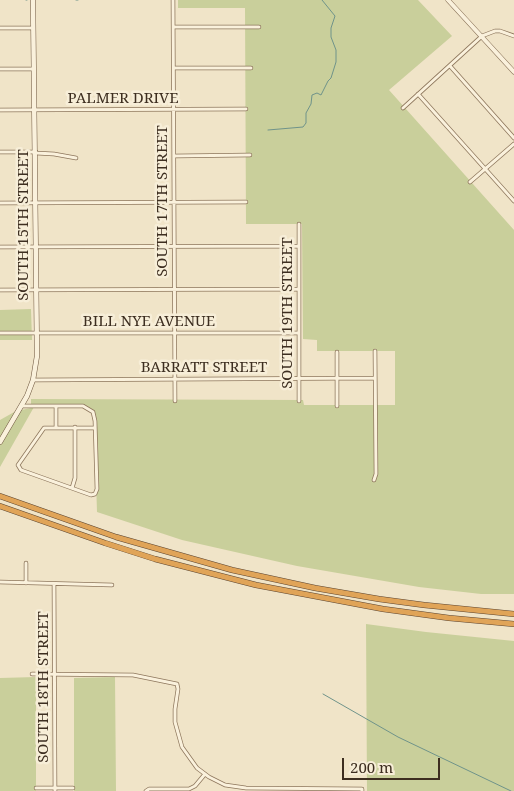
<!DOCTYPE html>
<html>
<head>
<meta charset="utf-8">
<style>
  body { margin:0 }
  #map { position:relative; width:514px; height:791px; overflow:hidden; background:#f0e4c8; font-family:"Noto Serif",serif }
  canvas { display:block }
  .scale { position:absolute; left:342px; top:758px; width:98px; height:22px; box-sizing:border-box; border:2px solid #3d2e20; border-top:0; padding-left:6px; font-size:15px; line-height:18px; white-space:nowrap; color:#3d2e20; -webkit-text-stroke:4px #f7eed8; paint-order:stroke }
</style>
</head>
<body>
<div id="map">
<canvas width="514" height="791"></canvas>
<div class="scale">200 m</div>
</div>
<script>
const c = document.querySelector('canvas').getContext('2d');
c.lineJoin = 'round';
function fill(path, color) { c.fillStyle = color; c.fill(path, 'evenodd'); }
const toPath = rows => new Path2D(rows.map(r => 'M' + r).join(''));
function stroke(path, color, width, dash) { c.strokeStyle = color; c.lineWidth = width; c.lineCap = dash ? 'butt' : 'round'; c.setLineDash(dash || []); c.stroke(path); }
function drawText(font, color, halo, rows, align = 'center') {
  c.font = font + ' "Noto Serif",serif'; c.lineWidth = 5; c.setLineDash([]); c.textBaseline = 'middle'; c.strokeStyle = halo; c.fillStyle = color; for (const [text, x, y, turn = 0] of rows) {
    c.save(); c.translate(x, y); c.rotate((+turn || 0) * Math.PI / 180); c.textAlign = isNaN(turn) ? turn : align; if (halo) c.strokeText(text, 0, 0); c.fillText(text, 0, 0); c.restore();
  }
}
const green = toPath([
  [178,0,418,0,452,36,389,90,514,230,514,594,481,594,419,587,297,566,182,540,97,512,94,415,87,407,34,407,0,467,0,420,16,411,31,408,31,399,303,400,304,405,395,405,395,351,317,351,317,340,303,339,302,224,246,224,245,8,178,8],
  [31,309,32,340,0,340,0,310],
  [366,624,426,632,514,641,514,791,367,791],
  [36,677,36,791,0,791,0,678],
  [115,677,116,791,74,791,74,678]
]);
const stream = toPath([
  [26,0,27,0],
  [76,0,78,0],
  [268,130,303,127,306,123,306,113,311,104,312,95,317,93,321,95,328,81,331,78,336,62,336,50,331,37,331,28,335,16,322,0],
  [323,694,398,737,511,791]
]);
const minor = toPath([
  [173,0,175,401],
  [174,27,259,27],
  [0,28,33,28],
  [450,66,514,138],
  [174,68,251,68],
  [0,69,33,69],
  [418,94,514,201],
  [403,108,482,36,495,31,500,31,514,36],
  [0,110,246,109],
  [0,152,36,152],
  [36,153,54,154,76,158],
  [174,156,250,155],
  [470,182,514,144],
  [0,203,246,202],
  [299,224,299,401],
  [0,247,299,246],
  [0,290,299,289],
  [0,333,299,333],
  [337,352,337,406],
  [33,380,375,378],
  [23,406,83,406,93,412,95,421,97,489,95,494,91,495,21,470,18,465,44,428,95,428],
  [56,406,56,427],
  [374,480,376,474,375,351],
  [72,488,75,478,75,427],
  [0,582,112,585],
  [26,583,26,563],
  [54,584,55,791],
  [32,674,133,675,177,684,178,689,175,709,175,722,182,747,197,768,209,777,225,785,246,788,362,789,362,791],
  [36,788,73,788],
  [146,791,149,789,189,789,195,786,205,774]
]);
const tertiary = toPath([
  [448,0,514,72]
]);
const secondary = toPath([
  [0,442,27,396,33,380,37,356,33,0]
]);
const motorway = toPath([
  [0,496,116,537,232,570,315,588,379,599,424,605,514,614],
  [0,506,105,543,155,559,256,585,383,609,449,618,514,624]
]);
const streetNames = [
  ["PALMER DRIVE",123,99],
  ["SOUTH 17TH STREET",163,201,-90],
  ["SOUTH 15TH STREET",24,225,-90],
  ["SOUTH 19TH STREET",288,313,-90],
  ["BILL NYE AVENUE",149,322],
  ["BARRATT STREET",204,368],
  ["SOUTH 18TH STREET",44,687,-90]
];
fill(green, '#c9cf9b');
stroke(stream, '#6f938a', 1);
stroke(minor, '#8d765c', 4.5);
stroke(tertiary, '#8d765c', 5);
stroke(secondary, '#6f573f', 5.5);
stroke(motorway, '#5b4430', 6);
stroke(minor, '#faf1dc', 3);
stroke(tertiary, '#faf1dc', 4);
stroke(secondary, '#faf1dc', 4.5);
stroke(motorway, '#e0a458', 5);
drawText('15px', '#3d2e20', '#f7eed8', streetNames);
</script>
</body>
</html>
